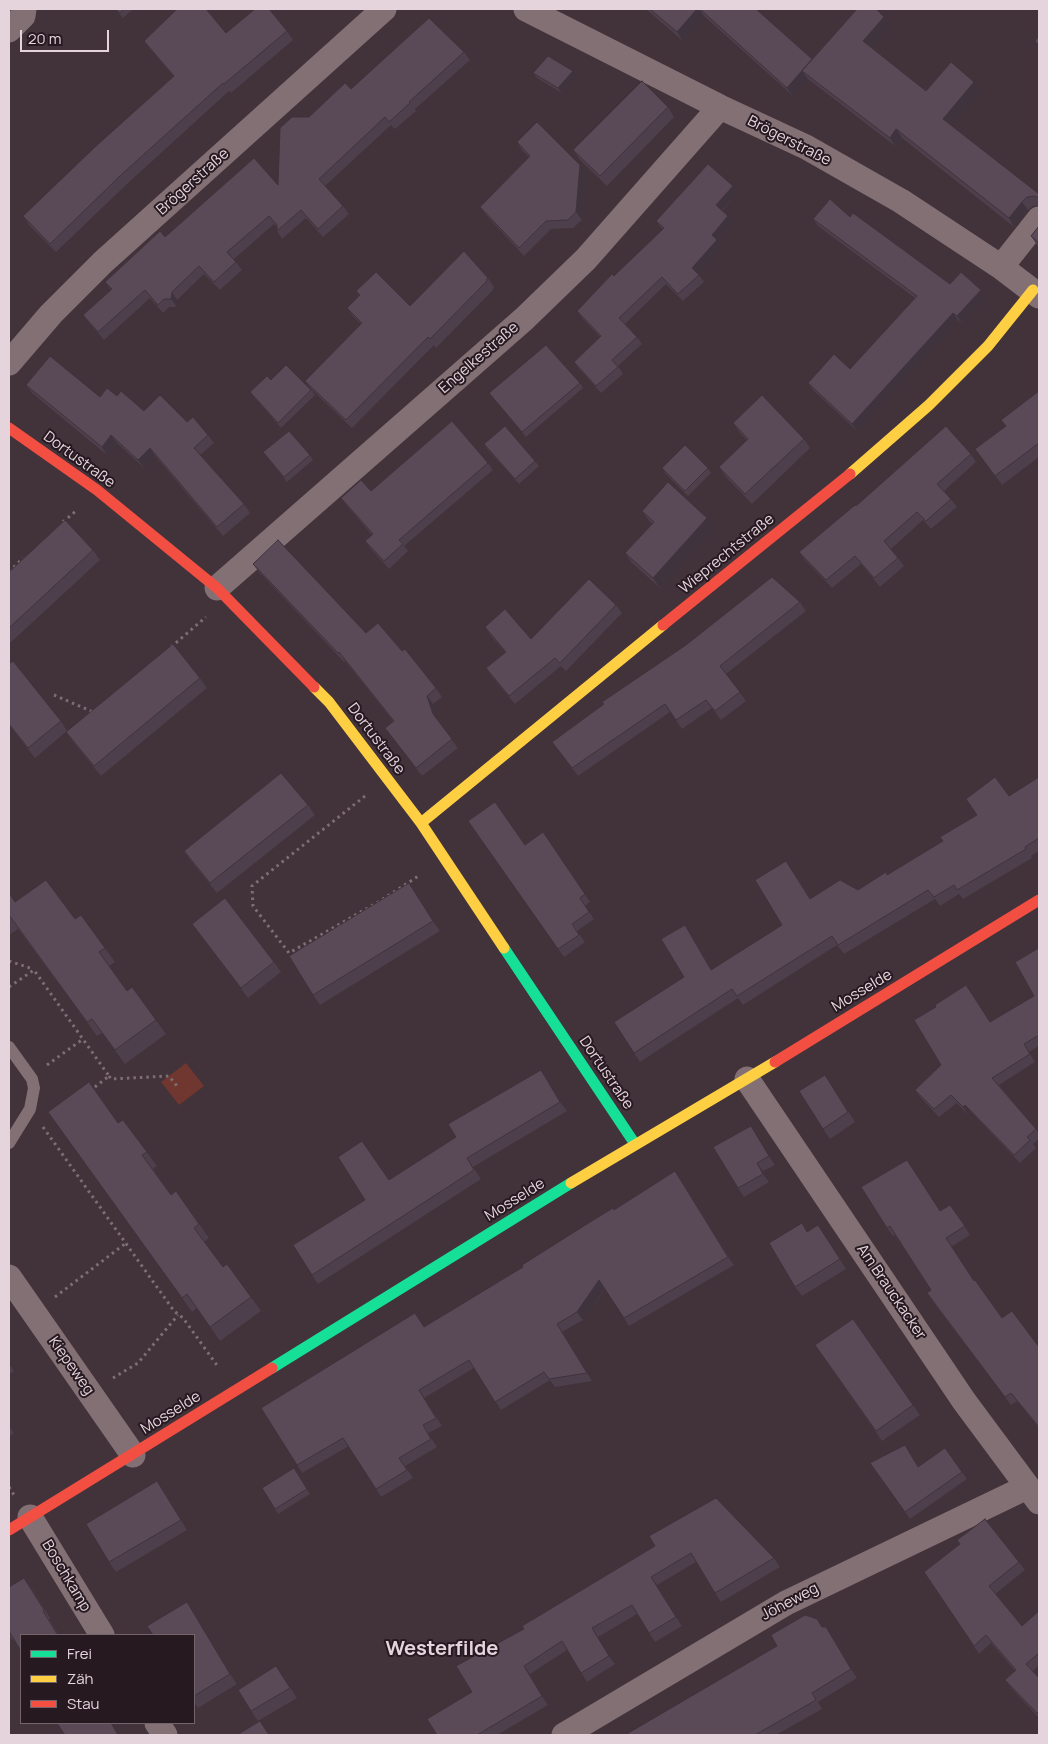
<!DOCTYPE html>
<html>
<head>
<meta charset="utf-8">
<style>
  body { margin:0 }
  #map { position:relative; width:1048px; height:1744px; overflow:hidden; background:#42323a; font-family:Manrope,sans-serif }
  canvas { display:block }
  .frame { position:absolute; inset:0; border:10px solid #e6d4dd; pointer-events:none }
  .legend { position:absolute; left:20px; top:1634px; width:175px; height:90px; box-sizing:border-box; background:#261920; border:1px solid #73646c; margin:0; padding:6px 9px; list-style:none; font-size:15px; color:#e6d4dd }
  .legend li { display:flex; align-items:center; gap:10px; height:25px }
  .legend b { width:25px; border:1px solid #73646c }
  .scale { position:absolute; left:20px; top:30px; width:89px; height:22px; box-sizing:border-box; border:2px solid #e6d4dd; border-top:0; padding-left:6px; font-size:15px; line-height:18px; white-space:nowrap; color:#e6d4dd; -webkit-text-stroke:4px #261920; paint-order:stroke }
</style>
</head>
<body>
<div id="map">
<canvas width="1048" height="1744"></canvas>
<div class="frame"></div>
<ul class="legend">
<li><b style="height:6px;background:#16e098"></b>Frei</li>
<li><b style="height:6px;background:#ffcf43"></b>Zäh</li>
<li><b style="height:6px;background:#f24e42"></b>Stau</li>
</ul>
<div class="scale">20 m</div>
</div>
<script>
const c = document.querySelector('canvas').getContext('2d');
c.lineJoin = 'round';
function fill(path, color) { c.fillStyle = color; c.fill(path, 'evenodd'); }
const toPath = rows => new Path2D(rows.map(r => 'M' + r).join(''));
function stroke(path, color, width, dash) { c.strokeStyle = color; c.lineWidth = width; c.lineCap = dash ? 'butt' : 'round'; c.setLineDash(dash || []); c.stroke(path); }
function drawText(font, color, halo, rows, align = 'center') {
  c.font = font + ' Manrope,sans-serif'; c.lineWidth = 4; c.setLineDash([]); c.textBaseline = 'middle'; c.strokeStyle = halo; c.fillStyle = color; for (const [text, x, y, turn = 0] of rows) {
    c.save(); c.translate(x, y); c.rotate((+turn || 0) * Math.PI / 180); c.textAlign = isNaN(turn) ? turn : align; if (halo) c.strokeText(text, 0, 0); c.fillText(text, 0, 0); c.restore();
  }
}
const green = toPath([
  [186,1063,204,1086,179,1105,161,1082]
]);
const path = toPath([
  [63,522,77,510],
  [9,572,23,558],
  [171,647,206,617],
  [54,695,93,712],
  [365,796,252,886,253,906,289,953,380,901,420,875],
  [9,961,33,969],
  [9,987,34,970,109,1076,91,1090],
  [47,1065,83,1039],
  [109,1076,111,1079,169,1076,177,1086],
  [43,1127,174,1311,183,1318,219,1368],
  [55,1297,126,1243],
  [113,1378,138,1363,178,1315],
  [9,1487,14,1495]
]);
const lane = toPath([
  [9,1047,32,1079,34,1088,30,1109,9,1143]
]);
const street = toPath([
  [526,9,720,107,806,147,901,201,1001,267,1039,296],
  [9,30,23,16,24,9],
  [1001,267,1039,219],
  [9,363,51,314,103,262,384,9],
  [217,588,524,319,586,259,720,107],
  [747,1079,964,1401,1039,1502],
  [9,1277,133,1455],
  [30,1517,102,1635],
  [157,1723,165,1735],
  [564,1735,786,1603,1027,1487]
]);
const fast = toPath([
  [504,948,635,1144],
  [272,1368,571,1183]
]);
const slow = toPath([
  [850,474,929,405,988,346,1033,290],
  [314,687,329,702,421,823,504,948],
  [421,823,663,625],
  [571,1183,775,1062]
]);
const jam = toPath([
  [9,428,97,490,217,588,314,687],
  [663,625,850,474],
  [775,1062,1039,900],
  [9,1530,272,1368]
]);
const wall = toPath([
  [115,9,133,9,123,18],
  [646,9,756,9,812,59,884,17,890,25,871,47,926,91,974,82,980,90,951,125,1039,194,1039,205,1033,206,1028,210,1014,227,902,138,895,146,808,79,793,96,704,16,683,41],
  [287,31,293,40,231,93,229,91,127,184,56,252,29,225,23,216,174,77,150,49,144,41,226,33],
  [464,52,470,60,415,109,416,111,395,129,391,125,325,186,343,206,349,214,323,237,306,218,282,239,277,231,277,227,274,224,234,259,242,270,220,290,204,274,177,300,177,307,169,307,163,313,150,298,104,340,89,323,83,315,111,290,105,282,165,237,278,185,309,117,351,89],
  [533,73,576,76,562,93,537,78],
  [668,107,674,117,607,186,580,160,573,150],
  [517,142,586,173,582,220,573,228,551,229,524,256,486,215,480,207,529,157,522,150],
  [733,186,738,193,722,211,733,223,717,241,722,247,698,274,704,282,683,301,666,284,625,324,637,337,642,344,618,366,623,374,601,393,579,369,574,362,600,337,582,318,577,311,663,230,656,221],
  [850,217,950,284,981,290,986,297,962,323,958,320,857,431,813,390,808,383,850,369,915,298,818,226,813,219],
  [1039,226,1039,247,1037,245,1031,236],
  [488,278,494,287,493,289,493,290,436,348,434,345,352,428,311,389,305,381,361,324,353,316,347,308,359,295,356,291,410,306],
  [271,380,311,390,315,395,281,428,250,392],
  [580,383,583,388,526,437,489,393],
  [26,385,100,397,117,396,144,411,208,435,214,443,200,455,244,504,250,513,223,536,155,456,144,468,117,443,107,455,32,393],
  [1039,391,1039,457,1002,485,975,449,1006,426],
  [733,423,804,439,810,448,752,504,726,477,719,467,747,440,740,433],
  [484,444,535,461,539,466,519,484,487,449],
  [263,452,310,455,313,460,287,482],
  [971,454,976,462,944,491,951,499,957,507,931,529,923,520,891,549,898,558,904,566,880,587,861,564,832,588,805,560,799,552,856,506],
  [488,463,493,470,404,546,408,551,389,569,370,548,365,541,372,535,346,505,341,498],
  [662,468,708,468,711,473,688,496,665,473],
  [642,511,714,528,660,588,632,563,625,553,652,524,649,521],
  [93,550,100,560,9,644,9,572],
  [253,564,366,633,402,651,436,688,442,697,433,704,438,722,458,748,422,776,385,728,393,721,345,661,344,662,259,572],
  [800,602,806,611,726,674,746,701,721,720,712,708,682,729,670,712,578,776,552,742],
  [616,605,622,613,566,671,561,666,515,704,492,677,486,668,505,652,490,635,485,627,531,639],
  [9,664,61,721,67,731,35,758,9,725],
  [200,678,207,688,101,776,73,742,66,732],
  [1039,777,1039,851,1031,856,1032,858,963,899,959,894,940,906,935,899,844,954,837,945,743,1005,738,998,640,1062,634,1053,684,977,685,925,691,934,712,970,782,925,792,869,811,899,858,890,888,875,943,841,1009,796],
  [308,805,315,815,217,893,190,860,184,851],
  [468,821,525,845,543,832,590,902,585,906,594,919,577,931,585,942,564,957],
  [409,883,440,931,320,1005,313,995],
  [9,893,15,902,75,919,81,915,115,962,109,966,127,991,132,987,166,1034,125,1064,102,1033,97,1036,18,929,9,935],
  [192,924,274,962,281,972,248,998],
  [1039,948,1039,1046,1029,1052,1035,1062,999,1085,1039,1133,1039,1139,1033,1144,1036,1148,1020,1163,971,1112,968,1115,957,1103,939,1117,920,1097,915,1090,941,1065,936,1007,972,993,990,1022,1034,996],
  [541,1070,547,1079,567,1111,473,1167,481,1179,318,1284,312,1275,365,1200,389,1180,456,1137],
  [831,1085,855,1122,830,1139,823,1129],
  [48,1112,118,1123,123,1120,157,1166,153,1169,171,1195,176,1191,209,1238,204,1242,223,1267,227,1264,261,1311,220,1341,197,1308,192,1312],
  [751,1126,775,1165,763,1171,769,1182,744,1197,738,1188],
  [907,1160,940,1211,956,1213,970,1235,951,1247,974,1281,1002,1318,1039,1347,1039,1428,1017,1401,1011,1405,932,1301,931,1290,895,1235,893,1236,887,1228],
  [681,1179,734,1265,629,1326,605,1289,583,1320,562,1332,592,1381,555,1387,550,1380,501,1410,474,1368,424,1398,442,1426,428,1433,437,1447,405,1466,413,1478,381,1497,349,1446,302,1473,297,1465,425,1327,523,1267,614,1210],
  [818,1225,846,1269,802,1296,795,1287,808,1231],
  [853,1319,920,1415,882,1441,815,1345],
  [9,1364,14,1371,9,1375],
  [9,1426,14,1433,9,1437],
  [905,1445,919,1467,945,1448,967,1479,910,1519,870,1463],
  [294,1468,310,1494,278,1514,275,1509],
  [164,1491,187,1530,116,1572,109,1562],
  [655,1546,774,1558,780,1567,721,1602,715,1593,696,1562,657,1585,682,1626,655,1642,637,1614,598,1637,615,1664,587,1682,567,1650,530,1674,548,1705,497,1735,437,1735,472,1692,524,1629],
  [1019,1562,1025,1570,995,1594,1022,1626,1039,1611,1039,1665,1033,1671,1039,1678,1039,1718,1011,1688,1005,1680,1015,1671,991,1643,979,1654,924,1572],
  [30,1586,50,1618,49,1619,59,1635,21,1635,12,1640,9,1635,9,1587],
  [193,1612,237,1684,198,1708,194,1702],
  [822,1627,832,1636,857,1678,818,1702,822,1709,776,1735,625,1735],
  [283,1676,297,1698,258,1721,251,1711]
]);
const shadedWall = toPath([
  [697,9,699,9,704,16,683,41,677,32],
  [884,17,890,25,869,50,863,41],
  [812,59,802,71,808,79,793,96,787,88],
  [573,71,576,76,562,93,558,88],
  [974,82,980,90,949,128,943,119],
  [896,129,902,138,895,146,890,138],
  [580,165,586,173,582,220,576,212],
  [733,186,738,193,720,212,716,205],
  [1022,202,1028,210,1014,227,1009,218],
  [728,216,733,223,717,241,722,247,697,275,692,268,712,235],
  [981,290,986,297,962,323,957,316],
  [172,292,177,300,177,307,171,299],
  [953,313,958,320,857,431,852,424],
  [111,435,117,443,107,455,102,447],
  [150,448,155,456,144,468,138,460],
  [707,518,714,528,660,588,653,578],
  [427,696,433,704,439,723,433,714],
  [786,861,792,869,816,908,810,899],
  [409,883,416,893,440,931,433,921],
  [685,925,691,934,717,979,711,970],
  [541,1070,547,1079,567,1111,560,1102],
  [965,1105,971,1112,968,1115,963,1107],
  [751,1126,757,1135,775,1165,769,1156],
  [757,1163,763,1171,769,1182,763,1174],
  [675,1171,681,1179,734,1265,728,1257],
  [599,1280,605,1288,583,1320,577,1312],
  [157,1481,164,1491,187,1530,181,1520],
  [651,1577,657,1585,682,1626,676,1617],
  [187,1602,193,1612,237,1684,230,1674],
  [826,1627,832,1636,857,1678,851,1669],
  [592,1628,598,1637,615,1664,609,1656],
  [524,1666,530,1674,548,1705,542,1696]
]);
const building = toPath([
  [116,9,124,9,120,13,116,9],
  [177,9,206,9,226,33,255,9,269,9,287,31,224,84,223,83,121,175,50,244,23,216,95,147,174,76,144,41,177,9],
  [650,9,697,9,677,32,650,9],
  [700,9,756,9,812,59,787,88,700,9],
  [857,9,876,9,884,17,863,41,926,91,951,62,974,82,943,119,1039,194,1039,198,1035,196,1027,197,1022,202,1009,218,896,129,890,138,802,71,857,9],
  [429,18,464,52,409,102,410,103,389,122,385,117,319,179,343,206,318,229,301,210,277,231,277,225,269,216,227,252,236,262,214,282,199,266,172,292,171,299,164,299,158,305,145,290,98,332,83,315,112,289,105,282,131,258,160,231,165,237,254,158,278,185,280,128,292,117,309,117,345,83,351,89,429,18],
  [1039,36,1039,45,1035,41,1039,36],
  [548,56,573,71,558,88,533,73,548,56],
  [642,81,668,107,600,176,573,150,642,81],
  [537,122,580,165,576,212,568,220,546,221,519,248,480,207,530,156,517,142,537,122],
  [708,164,733,186,716,205,728,216,712,235,717,240,692,268,699,275,678,294,662,277,619,318,637,337,612,360,618,367,596,386,574,362,601,336,577,311,612,274,614,276,664,228,656,221,708,164],
  [830,199,850,217,853,213,950,284,961,272,981,290,957,316,953,313,852,424,808,383,834,354,850,369,917,296,813,219,830,199],
  [1039,226,1039,243,1031,236,1039,226],
  [464,251,488,278,486,280,487,281,430,339,428,337,346,420,305,381,362,323,347,308,360,295,356,291,376,272,410,306,464,251],
  [546,345,580,383,522,432,489,393,546,345],
  [50,356,100,397,107,388,117,396,121,391,144,411,160,395,187,422,193,417,208,435,194,448,244,504,217,527,150,448,138,460,111,435,102,447,26,385,50,356],
  [286,365,311,390,278,423,250,392,267,376,271,380,286,365],
  [1039,391,1039,443,995,476,975,449,1006,426,1001,420,1039,391],
  [762,395,804,439,745,494,719,467,748,439,733,423,762,395],
  [452,421,488,463,399,540,403,544,384,561,365,541,373,534,341,498,361,480,371,491,452,421],
  [505,426,535,461,515,479,484,444,505,426],
  [946,426,971,454,937,484,951,499,926,521,917,512,884,541,898,558,874,578,855,556,826,580,799,552,855,505,856,506,946,426],
  [289,431,310,455,284,477,263,452,289,431],
  [685,445,708,468,685,491,662,468,685,445],
  [668,482,707,518,653,578,625,553,654,522,642,511,668,482],
  [65,520,93,550,9,628,9,572,65,520],
  [278,540,366,633,378,623,402,651,405,649,436,688,427,696,433,714,452,739,416,768,385,728,394,721,339,652,338,653,253,564,278,540],
  [772,577,800,602,720,666,740,692,715,711,706,700,676,720,665,704,572,768,552,742,604,704,602,702,686,645,772,577],
  [589,579,616,605,560,663,555,658,509,696,486,668,506,652,485,627,505,609,531,639,589,579],
  [173,644,200,678,94,766,66,732,173,644],
  [13,661,61,721,28,748,9,724,9,664,13,661],
  [281,773,308,805,210,883,184,851,281,773],
  [995,777,1009,796,1039,777,1039,838,1025,847,1026,849,957,890,954,885,934,897,928,890,838,945,832,936,737,996,732,989,634,1053,614,1022,684,977,661,939,685,925,711,970,782,925,755,880,786,861,810,899,840,880,858,890,886,872,887,875,943,841,940,837,977,815,966,799,995,777],
  [495,802,525,845,543,832,585,894,580,898,589,912,572,924,579,935,558,949,468,821,495,802],
  [46,880,75,919,81,915,105,948,99,952,127,991,132,987,156,1020,115,1050,92,1019,87,1022,9,915,9,893,15,902,46,880],
  [409,883,433,921,313,995,289,956,409,883],
  [225,898,274,962,241,988,192,924,225,898],
  [1039,948,1039,1030,1038,1031,1039,1035,1024,1044,1030,1054,992,1078,1036,1129,1027,1137,1030,1140,1014,1155,965,1105,963,1107,951,1095,934,1109,915,1090,941,1065,914,1020,936,1007,935,1005,966,985,990,1022,1034,996,1015,962,1039,948],
  [541,1070,560,1102,467,1158,474,1170,312,1275,293,1245,365,1200,338,1157,362,1141,389,1180,456,1137,448,1124,541,1070],
  [825,1075,848,1112,823,1129,799,1091,825,1075],
  [89,1082,118,1123,123,1120,147,1152,142,1155,171,1195,176,1191,199,1224,194,1228,223,1267,227,1264,251,1297,210,1327,187,1294,182,1298,48,1112,89,1082],
  [751,1126,769,1156,757,1163,763,1174,738,1188,713,1147,751,1126],
  [907,1160,940,1211,950,1205,965,1226,946,1238,974,1281,975,1280,1002,1318,1012,1311,1039,1347,1039,1427,1011,1393,1005,1397,927,1293,931,1290,890,1226,887,1228,861,1187,907,1160],
  [675,1171,728,1257,624,1318,599,1280,577,1312,557,1324,587,1373,549,1379,544,1372,495,1402,469,1360,419,1390,436,1418,423,1425,431,1439,399,1458,407,1470,376,1489,343,1438,297,1465,261,1408,415,1313,424,1327,523,1267,522,1265,587,1224,613,1208,614,1210,675,1171],
  [802,1223,807,1232,818,1225,840,1259,795,1287,769,1243,802,1223],
  [853,1319,913,1405,876,1431,815,1345,853,1319],
  [905,1445,918,1467,945,1448,962,1472,905,1512,870,1463,905,1445],
  [294,1468,307,1489,275,1509,262,1488,294,1468],
  [157,1481,181,1520,109,1562,86,1524,157,1481],
  [716,1498,774,1558,715,1593,691,1553,651,1577,676,1617,649,1633,632,1605,592,1628,609,1656,581,1673,562,1641,524,1666,542,1696,477,1735,437,1735,427,1719,472,1692,456,1666,524,1629,522,1626,655,1546,649,1536,716,1498],
  [985,1519,1019,1562,989,1586,1022,1626,1039,1611,1039,1653,1026,1664,1039,1678,1039,1711,1037,1713,1005,1680,1016,1670,986,1635,974,1646,924,1572,960,1544,957,1540,985,1519],
  [24,1578,44,1610,43,1611,57,1634,56,1635,21,1635,21,1651,9,1631,9,1587,24,1578],
  [187,1602,230,1674,194,1696,194,1635,153,1635,147,1626,187,1602],
  [805,1615,817,1619,822,1627,826,1627,851,1669,812,1693,816,1700,755,1735,625,1735,777,1646,771,1635,805,1615],
  [276,1666,290,1688,251,1711,238,1690,276,1666],
  [260,1721,269,1735,237,1735,260,1721],
  [57,1723,111,1723,118,1735,65,1735,57,1723]
]);
const streetNames = [
  ["Brögerstraße",789,141,27],
  ["Brögerstraße",193,182,-42],
  ["Engelkestraße",479,358,-41],
  ["Dortustraße",79,460,36],
  ["Wieprechtstraße",727,554,-39],
  ["Dortustraße",376,739,53],
  ["Mosselde",862,991,-31],
  ["Dortustraße",606,1073,56],
  ["Mosselde",515,1200,-32],
  ["Am Brauckacker",891,1292,56],
  ["Kiepeweg",71,1366,55],
  ["Mosselde",171,1413,-32],
  ["Boschkamp",66,1576,59],
  ["Jöheweg",790,1602,-28]
];
const districtNames = [
  ["Westerfilde",442,1649]
];
fill(green, '#703630');
stroke(path, '#7e6e74', 3, [2.5, 4]);
stroke(lane, '#837075', 12);
stroke(street, '#837075', 25);
stroke(fast, '#16e098', 11);
stroke(slow, '#ffcf43', 11);
stroke(jam, '#f24e42', 11);
fill(wall, '#4d3f4b');
fill(shadedWall, '#3f333d');
fill(building, '#5a4957');
stroke(building, '#3f333d', 1);
drawText('15px', '#e6d4dd', '#261920', streetNames);
drawText('bold 20px', '#e6d4dd', '#261920', districtNames);
</script>
</body>
</html>
